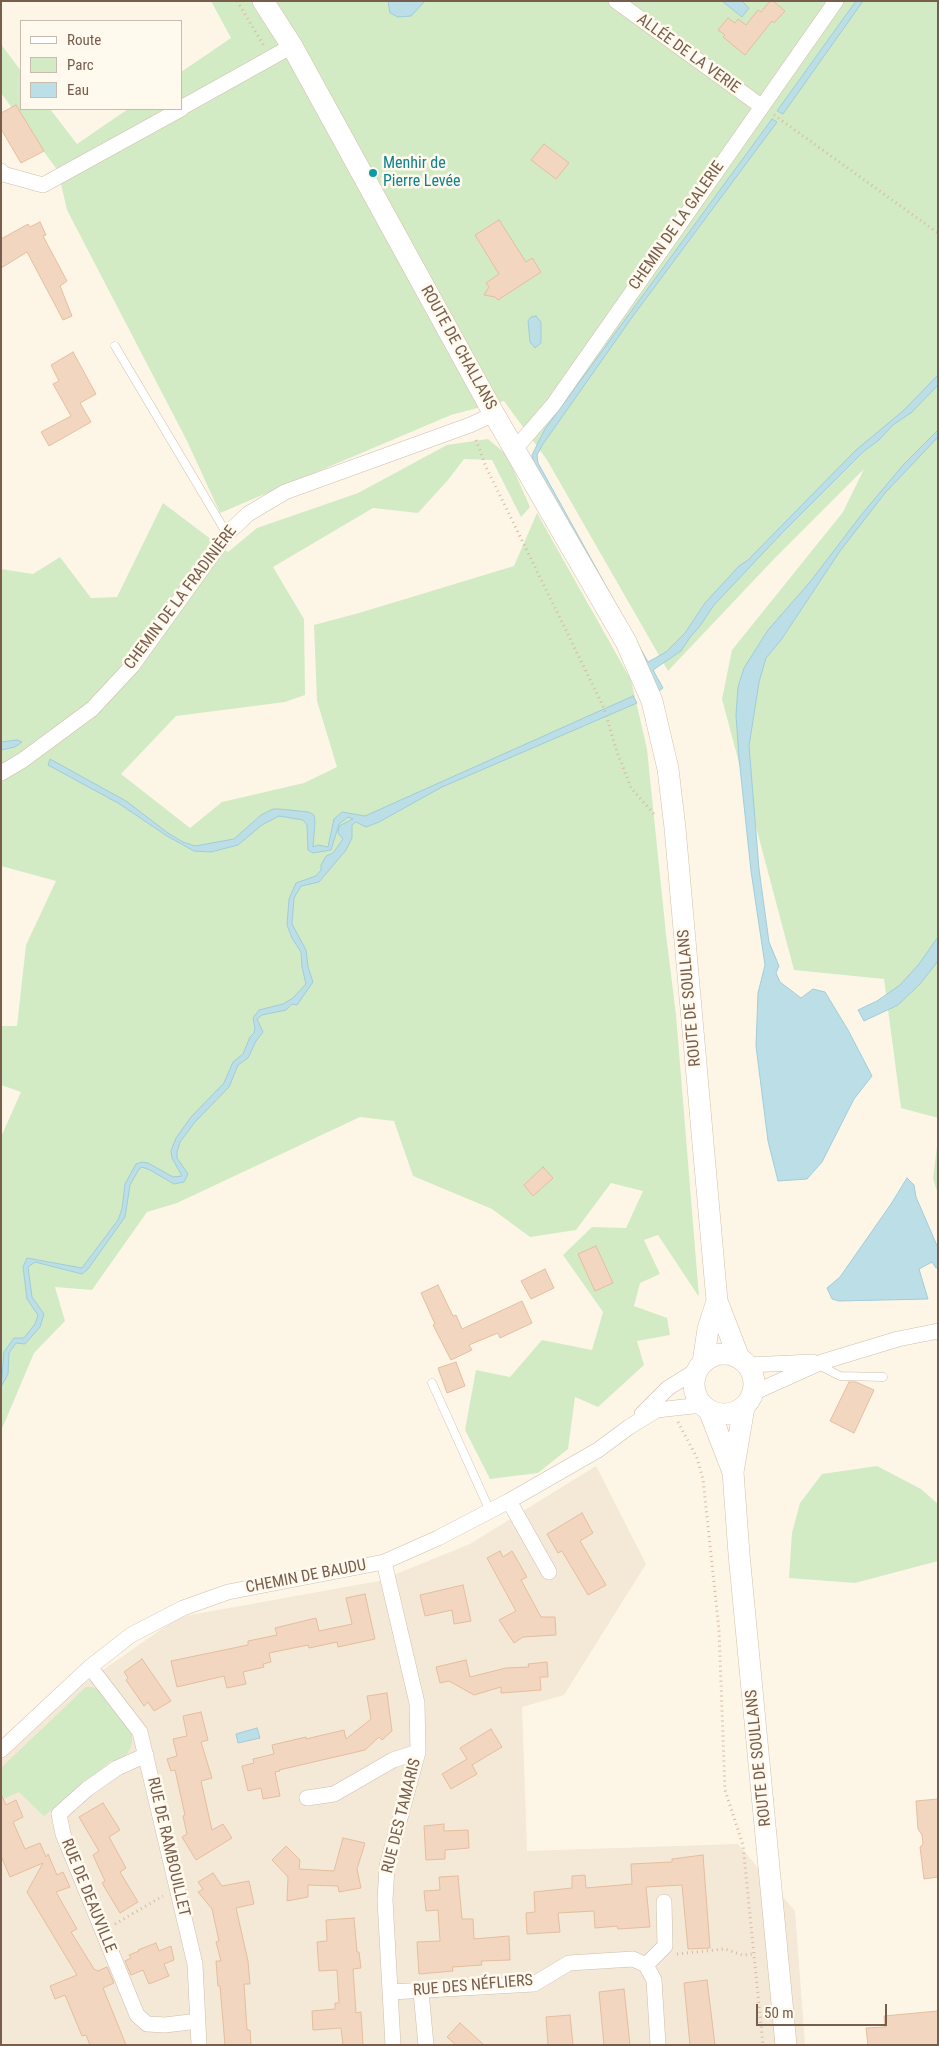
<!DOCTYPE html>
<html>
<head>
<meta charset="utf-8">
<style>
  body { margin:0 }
  #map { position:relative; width:939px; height:2046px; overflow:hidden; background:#fdf6e7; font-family:"Roboto Condensed",sans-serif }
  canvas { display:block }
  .frame { position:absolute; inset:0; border:2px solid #775d4b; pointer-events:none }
  .legend { position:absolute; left:20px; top:20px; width:162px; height:90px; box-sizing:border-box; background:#fff9ee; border:1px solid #c9bbad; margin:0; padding:6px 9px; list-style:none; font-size:15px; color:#775d4b }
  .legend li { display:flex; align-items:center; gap:10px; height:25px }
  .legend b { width:25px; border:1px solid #c9bbad }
  .scale { position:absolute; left:756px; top:2004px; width:131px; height:22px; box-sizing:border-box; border:2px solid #775d4b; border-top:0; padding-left:6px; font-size:15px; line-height:18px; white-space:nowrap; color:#775d4b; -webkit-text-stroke:4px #fff9ee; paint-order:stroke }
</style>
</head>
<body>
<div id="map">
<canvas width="939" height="2046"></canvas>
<div class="frame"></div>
<ul class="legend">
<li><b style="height:6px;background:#fff"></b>Route</li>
<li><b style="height:14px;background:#d2ebc5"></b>Parc</li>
<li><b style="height:14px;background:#bbdee7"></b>Eau</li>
</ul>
<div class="scale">50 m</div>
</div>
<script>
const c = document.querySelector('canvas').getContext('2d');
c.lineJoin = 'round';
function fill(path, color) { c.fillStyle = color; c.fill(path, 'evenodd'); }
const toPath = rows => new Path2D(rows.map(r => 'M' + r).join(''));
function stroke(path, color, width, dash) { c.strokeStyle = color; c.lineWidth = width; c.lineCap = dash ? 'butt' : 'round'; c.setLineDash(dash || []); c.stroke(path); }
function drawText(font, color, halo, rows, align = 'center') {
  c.font = font + ' "Roboto Condensed",sans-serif'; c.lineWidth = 5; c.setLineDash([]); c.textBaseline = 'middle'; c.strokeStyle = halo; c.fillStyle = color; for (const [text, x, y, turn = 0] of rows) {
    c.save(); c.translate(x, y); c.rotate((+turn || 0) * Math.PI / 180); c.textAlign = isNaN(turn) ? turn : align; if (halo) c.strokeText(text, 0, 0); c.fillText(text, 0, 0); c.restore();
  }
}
const residential = toPath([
  [596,1466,646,1564,564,1695,522,1707,527,1851,738,1844,795,1911,805,2045,1,2045,1,1741,179,1617,379,1581,470,1544]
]);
const green = toPath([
  [211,1,938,1,938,1118,901,1108,884,979,794,970,722,699,732,650,843,512,864,469,773,560,668,671,547,460,504,401,451,415,220,513,187,441,67,210,58,171,1,93,1,44,21,71,21,109,50,109,77,144,128,109,181,109,181,72,231,38],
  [488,439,507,455,530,507,521,517,492,460,464,459,448,480,418,513,373,508,273,567,304,619,305,695,285,702,176,716,121,774,190,828,222,802,304,783,337,767,317,701,314,625,359,613,514,566,537,513,631,680,647,749,666,934,676,1015,699,1297,658,1235,644,1240,660,1274,640,1283,634,1306,667,1318,670,1335,637,1341,644,1365,598,1407,575,1397,568,1449,538,1473,490,1479,465,1430,476,1370,510,1377,542,1340,592,1350,603,1312,563,1255,592,1227,626,1228,643,1191,611,1183,576,1230,530,1237,492,1209,413,1176,394,1121,360,1117,177,1203,147,1212,92,1290,55,1287,65,1321,34,1353,1,1431,1,1137,21,1092,1,1085,1,1026,17,1026,26,945,56,881,1,866,1,569,33,574,60,557,91,598,117,597,163,503,228,552,257,528,358,493,447,445],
  [938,1139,938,1195,933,1178],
  [877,1466,921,1489,938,1504,938,1561,855,1583,789,1578,792,1533,800,1503,822,1474],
  [86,1687,93,1687,102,1692,128,1726,132,1734,132,1743,128,1753,118,1761,111,1761,44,1816,19,1792,1,1800,1,1768]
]);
const water = toPath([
  [388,1,425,1,411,16,398,17,390,13,388,1],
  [722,1,742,1,749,8,742,17,722,1],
  [856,1,863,1,783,114,777,111,856,1],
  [772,119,777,122,633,316,543,444,537,455,538,463,648,662,666,652,685,633,705,603,739,566,748,560,856,450,903,411,938,375,938,385,912,412,893,425,879,440,863,452,781,534,714,605,700,626,691,636,681,651,653,670,663,688,659,691,566,522,533,460,532,455,545,429,772,119],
  [536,316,541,322,541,343,535,348,530,342,528,321,531,317,536,316],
  [938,430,938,437,885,493,840,551,781,640,766,658,759,682,749,746,759,869,769,942,779,966,776,973,780,982,801,998,813,989,825,992,848,1030,872,1076,854,1099,822,1162,807,1179,778,1181,768,1141,756,1046,758,993,765,965,751,871,739,758,736,715,738,687,744,668,768,630,810,582,862,514,904,464,938,430],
  [633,696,637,703,442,787,379,822,366,827,356,822,352,825,352,838,346,850,319,882,301,886,294,898,292,924,306,950,308,967,313,982,297,1005,292,1004,286,1010,262,1015,257,1019,263,1032,256,1041,248,1058,238,1065,229,1087,195,1122,180,1142,177,1152,177,1158,188,1174,184,1182,174,1184,150,1170,142,1167,139,1169,130,1185,125,1217,88,1269,82,1274,35,1262,28,1267,32,1297,44,1314,40,1327,25,1344,16,1343,9,1353,8,1374,1,1387,4,1352,14,1338,24,1338,35,1324,38,1315,27,1299,23,1267,27,1258,82,1268,118,1220,122,1209,125,1184,136,1164,142,1162,148,1163,173,1177,182,1176,172,1158,171,1151,176,1138,191,1117,224,1083,233,1062,243,1054,250,1037,254,1033,255,1028,253,1018,259,1010,283,1004,293,998,306,984,302,967,301,952,292,938,287,925,289,899,296,883,316,876,321,870,321,865,326,856,333,853,343,839,338,833,339,826,353,819,348,817,339,824,331,850,313,853,308,850,307,825,303,820,279,816,262,825,238,845,211,852,194,851,167,836,118,803,48,765,50,759,126,801,168,833,183,842,195,846,234,839,261,815,273,809,279,809,309,812,314,815,315,822,313,847,318,845,328,847,334,819,342,812,365,816,633,696],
  [17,740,22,742,15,747,1,750,1,742,17,740],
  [938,937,938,961,920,984,898,1005,864,1021,858,1010,877,1001,900,985,919,964,938,937],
  [907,1178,914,1185,916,1197,938,1248,938,1267,936,1268,932,1262,919,1269,928,1299,839,1301,832,1299,827,1288,840,1277,891,1204,907,1178],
  [257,1728,260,1738,238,1743,236,1734,257,1728]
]);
const building = toPath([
  [770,1,773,1,785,11,774,23,772,21,745,55,723,37,725,35,718,30,728,18,735,23,738,19,746,25,758,10,761,12,770,1],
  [16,105,44,151,21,163,1,129,1,113,16,105],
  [544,144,569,163,556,179,531,160,544,144],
  [499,220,526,262,532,258,541,272,498,300,495,297,484,295,489,287,486,283,499,274,475,235,499,220],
  [40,222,46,235,43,236,67,281,60,286,72,316,63,320,27,252,1,268,1,239,28,224,30,227,40,222],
  [73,352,96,394,80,403,91,422,49,446,41,432,71,416,53,384,59,381,51,365,73,352],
  [543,1167,553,1178,533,1196,524,1185,543,1167],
  [596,1246,613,1283,595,1291,578,1254,596,1246],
  [545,1269,554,1288,531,1299,521,1281,545,1269],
  [438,1285,453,1316,456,1315,462,1329,522,1301,532,1323,500,1338,498,1333,469,1345,472,1350,451,1360,433,1325,435,1324,421,1293,438,1285],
  [456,1362,465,1386,447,1393,438,1368,456,1362],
  [849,1382,856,1382,874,1390,854,1433,830,1421,849,1382],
  [582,1513,593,1533,580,1541,606,1585,588,1595,562,1551,558,1553,547,1534,582,1513],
  [500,1551,503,1557,512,1551,527,1577,521,1580,541,1617,555,1617,556,1635,523,1637,514,1643,499,1620,516,1611,487,1558,500,1551],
  [463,1585,471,1621,454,1624,452,1610,425,1616,420,1595,463,1585],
  [365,1594,375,1639,338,1647,337,1642,309,1648,308,1645,269,1653,271,1662,263,1664,264,1667,243,1672,246,1684,227,1688,224,1676,177,1687,171,1661,248,1645,248,1641,277,1635,275,1628,316,1618,319,1631,352,1624,346,1598,365,1594],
  [142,1659,171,1701,154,1711,148,1702,144,1706,126,1680,128,1678,124,1672,142,1659],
  [466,1660,470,1677,506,1668,529,1667,528,1664,547,1662,548,1677,540,1677,541,1690,501,1693,501,1687,474,1695,449,1681,440,1683,436,1667,466,1660],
  [387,1693,392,1731,382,1740,379,1737,365,1750,279,1770,280,1771,275,1772,280,1796,263,1799,261,1788,248,1791,242,1766,254,1763,253,1759,274,1754,272,1745,306,1737,306,1739,344,1730,346,1739,371,1719,367,1696,387,1693],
  [201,1712,208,1740,201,1742,212,1778,201,1781,212,1830,223,1824,232,1838,196,1860,182,1837,187,1834,183,1816,185,1815,175,1770,171,1771,167,1759,177,1756,173,1739,187,1736,183,1716,201,1712],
  [491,1729,502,1747,472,1765,477,1774,451,1789,442,1774,467,1759,460,1748,491,1729],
  [1,1794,6,1805,16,1800,23,1817,13,1822,25,1849,40,1843,46,1857,48,1854,57,1875,63,1872,70,1887,56,1892,77,1929,71,1932,94,1969,98,1971,107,1967,114,1983,103,1988,126,2045,90,2045,86,2035,82,2036,65,1995,55,1999,50,1986,77,1975,27,1892,43,1863,10,1877,1,1856,1,1794],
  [938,1799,938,1877,924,1879,920,1847,923,1844,922,1835,918,1829,916,1801,938,1799],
  [103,1803,120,1830,109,1837,126,1868,120,1872,138,1902,120,1913,102,1883,105,1881,93,1855,99,1851,79,1817,103,1803],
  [444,1824,444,1831,468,1830,469,1848,445,1850,445,1859,426,1860,424,1826,444,1824],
  [343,1838,365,1843,357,1869,361,1888,339,1892,338,1886,308,1885,308,1897,287,1901,288,1877,272,1860,286,1846,300,1860,299,1869,334,1871,343,1838],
  [703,1855,710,1948,688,1949,682,1885,646,1887,650,1927,618,1929,617,1926,595,1928,594,1911,558,1913,560,1932,527,1934,526,1913,535,1912,534,1892,572,1888,572,1876,585,1875,586,1888,632,1884,631,1864,672,1862,672,1859,703,1855],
  [213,1873,222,1886,249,1881,254,1904,236,1908,248,1961,250,1984,244,1984,247,2030,250,2030,251,2045,225,2045,220,1986,218,1986,216,1961,221,1961,216,1942,219,1941,212,1909,198,1892,203,1889,198,1882,213,1873],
  [458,1876,462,1919,473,1919,474,1939,509,1936,510,1960,481,1961,482,1965,452,1967,453,1971,419,1974,417,1942,440,1941,438,1910,426,1911,424,1891,440,1890,439,1877,458,1876],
  [354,1918,357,1952,359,1952,361,1968,353,1969,356,2013,361,2012,363,2045,343,2045,341,2028,313,2030,312,2011,335,2009,335,2003,339,2003,337,1970,319,1971,317,1942,327,1941,326,1920,354,1918],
  [156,1943,159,1951,171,1946,174,1960,164,1964,169,1976,149,1984,143,1970,131,1975,125,1961,131,1958,129,1955,139,1951,138,1950,156,1943],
  [707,1980,715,2045,690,2045,684,1983,707,1980],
  [624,1989,630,2045,604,2045,599,1992,624,1989],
  [938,2011,938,2045,868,2045,866,2028,885,2027,884,2016,938,2011],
  [570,2015,573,2045,548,2045,546,2017,570,2015],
  [460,2023,484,2045,456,2045,447,2037,460,2023]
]);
const path = toPath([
  [237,1,264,46],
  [774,115,938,233],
  [476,440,486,467,604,708,616,749,631,788,654,814],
  [678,1422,697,1458,703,1479,719,1630,725,1790,743,1845,763,2045],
  [115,1924,163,1896],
  [677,1954,725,1949,742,1955,754,1954]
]);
const lane = toPath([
  [115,346,227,534],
  [817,1364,840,1376,883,1377],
  [432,1383,490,1511]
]);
const street = toPath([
  [616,1,761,106],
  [181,108,292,46],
  [1,171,3,174,43,185,181,109],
  [513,446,521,442,553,405,836,1],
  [1,773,23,760,92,709,132,666,227,534,248,514,285,492,470,425,494,414],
  [748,1365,813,1362],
  [753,1393,822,1362,898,1339,938,1331],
  [642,1414,668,1388,697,1370],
  [509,1501,549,1572],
  [384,1562,417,1703,418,1752,387,1866,385,1900,393,2045],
  [90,1667,140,1732,195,1964,199,2045],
  [1,1750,90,1667,131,1635,183,1608,228,1592,384,1562,438,1538,509,1501,598,1450,629,1427,657,1410,702,1405],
  [146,1755,117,1768,87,1789,59,1814,63,1834,137,2015,147,2024,165,2025,198,2021],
  [307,1798,334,1794,393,1760,418,1752],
  [646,1965,665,1946,664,1902],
  [391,1992,534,1984,569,1963,633,1959,646,1965,654,1980,658,2045],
  [421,1992,426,2045]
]);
const secondary = toPath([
  [263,1,292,46,494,414,626,642,652,701,668,769,675,828,717,1301,739,1358],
  '694 1384a30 30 0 1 1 60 0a30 30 0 1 1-60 0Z',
  [703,1363,708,1329,717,1301],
  [744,1407,733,1472,739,1554,786,2045],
  [709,1410,733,1472]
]);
const markers = [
  [373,173,5,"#0f9aa8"]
];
const streetNames = [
  ["ALLÉE DE LA VERIE",688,54,36],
  ["CHEMIN DE LA GALERIE",677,226,-55],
  ["ROUTE DE CHALLANS",458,348,61],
  ["CHEMIN DE LA FRADINIÈRE",181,598,-53],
  ["ROUTE DE SOULLANS",690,998,-95],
  ["CHEMIN DE BAUDU",306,1577,-11],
  ["ROUTE DE SOULLANS",759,1758,-96],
  ["RUE DES TAMARIS",402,1816,-76],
  ["RUE DE RAMBOUILLET",168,1847,77],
  ["RUE DE DEAUVILLE",88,1896,68],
  ["RUE DES NÉFLIERS",473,1986,-5]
];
const cultureNames = [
  ["Menhir de",383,164],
  ["Pierre Levée",383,182]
];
fill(residential, '#f4e8d6');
fill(green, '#d2ebc5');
fill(water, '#bbdee7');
stroke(water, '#a1cdd9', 1);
fill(building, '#f2d6bf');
stroke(building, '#e5be9f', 1);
stroke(lane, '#cfbead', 9);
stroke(street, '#cfbead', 16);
stroke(secondary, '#d2bfaa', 22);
stroke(path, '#d8baa1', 3, [1, 4]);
stroke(lane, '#fff', 8);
stroke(street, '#fff', 15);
stroke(secondary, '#fff', 21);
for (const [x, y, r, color] of markers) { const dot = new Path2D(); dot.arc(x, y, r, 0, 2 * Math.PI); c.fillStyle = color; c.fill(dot); stroke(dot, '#fff9ee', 2); }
drawText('16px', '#775d4b', '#fff9ee', streetNames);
drawText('16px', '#0d838f', '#fff9ee', cultureNames, 'left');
</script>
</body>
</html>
